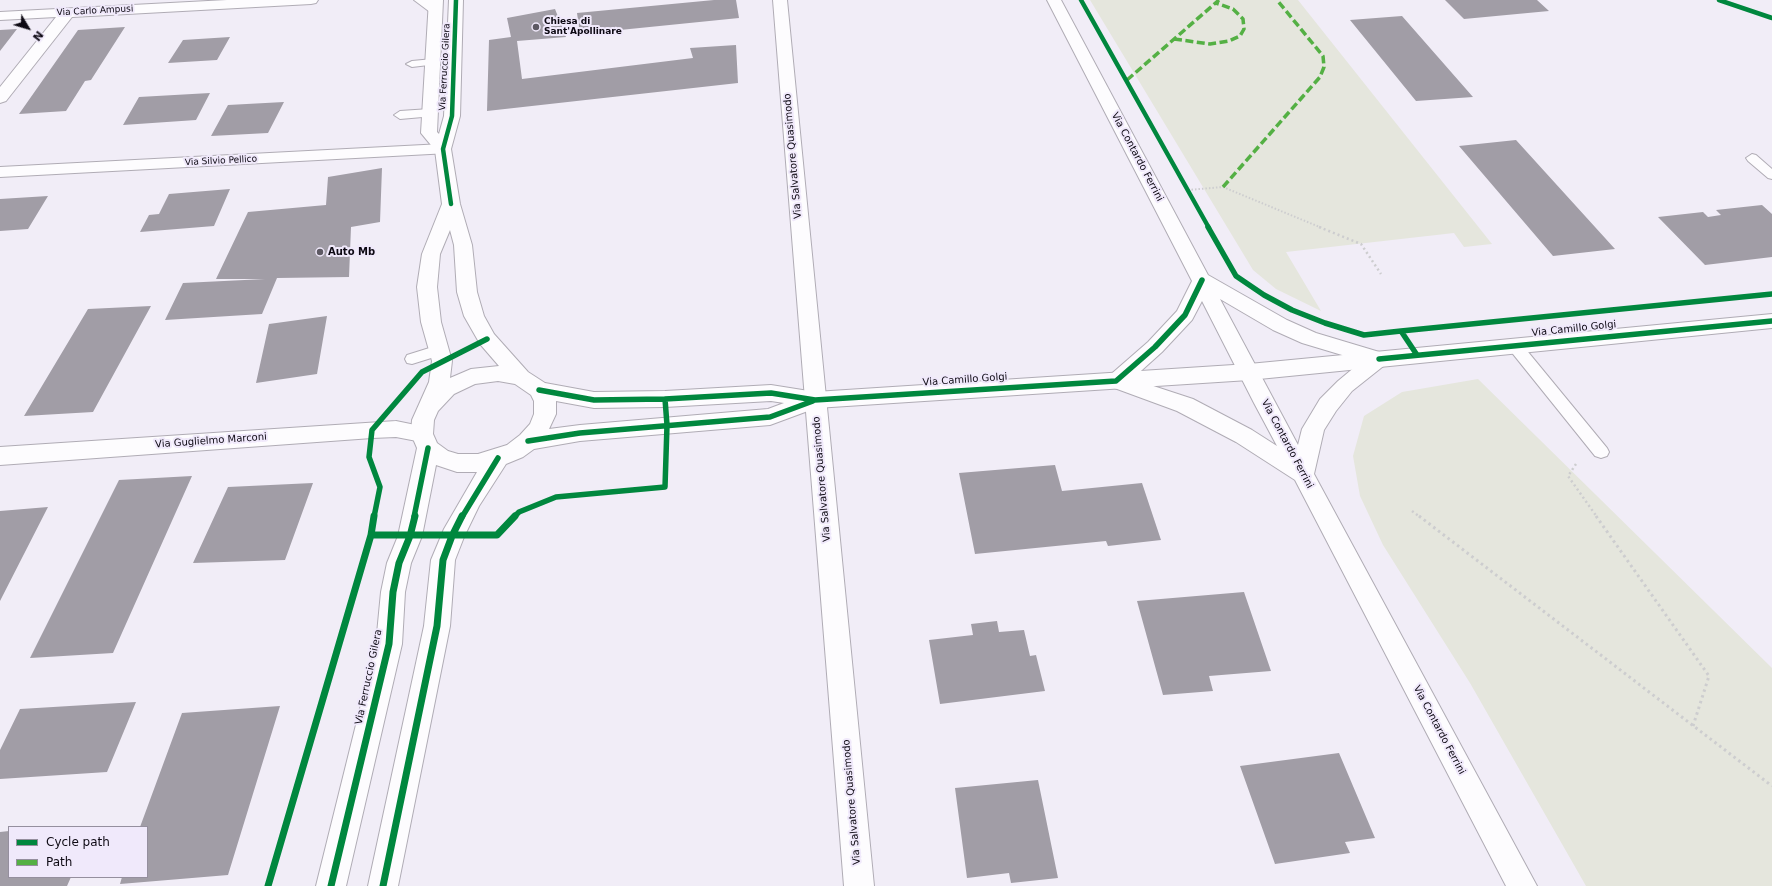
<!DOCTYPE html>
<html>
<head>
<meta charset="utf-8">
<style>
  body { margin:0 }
  #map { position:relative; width:1772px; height:886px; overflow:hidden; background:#f1edf7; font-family:"DejaVu Sans",sans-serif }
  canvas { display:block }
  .legend { position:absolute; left:8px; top:826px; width:140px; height:52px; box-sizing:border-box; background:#f0e9fb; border:1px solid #958f9e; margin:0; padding:5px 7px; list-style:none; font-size:12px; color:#0d0913 }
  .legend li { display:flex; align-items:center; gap:8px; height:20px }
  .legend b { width:20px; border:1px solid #958f9e }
  .north { position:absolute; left:8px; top:8px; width:40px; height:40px; -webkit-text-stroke:3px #f0e9fb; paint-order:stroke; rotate:128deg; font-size:11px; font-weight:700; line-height:16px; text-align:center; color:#0d0913 }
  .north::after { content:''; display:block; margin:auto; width:14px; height:18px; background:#0d0913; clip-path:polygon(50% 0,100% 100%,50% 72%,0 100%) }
</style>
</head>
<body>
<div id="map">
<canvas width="1772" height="886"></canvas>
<ul class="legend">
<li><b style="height:5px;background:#00873e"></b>Cycle path</li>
<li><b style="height:5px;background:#54b044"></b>Path</li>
</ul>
<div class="north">N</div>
</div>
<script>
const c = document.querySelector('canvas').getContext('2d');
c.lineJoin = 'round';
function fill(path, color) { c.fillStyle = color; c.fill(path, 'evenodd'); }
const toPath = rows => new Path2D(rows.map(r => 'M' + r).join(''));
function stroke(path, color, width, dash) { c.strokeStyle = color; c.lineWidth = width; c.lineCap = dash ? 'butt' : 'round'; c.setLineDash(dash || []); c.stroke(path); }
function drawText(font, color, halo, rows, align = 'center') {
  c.font = font + ' "DejaVu Sans",sans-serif'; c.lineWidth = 4; c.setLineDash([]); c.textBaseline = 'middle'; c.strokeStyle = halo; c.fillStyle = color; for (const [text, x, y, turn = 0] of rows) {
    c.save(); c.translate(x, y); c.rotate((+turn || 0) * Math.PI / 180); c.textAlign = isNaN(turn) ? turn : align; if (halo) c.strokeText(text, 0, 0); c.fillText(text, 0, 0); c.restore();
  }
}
const green = toPath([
  [1090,0,1298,0,1492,244,1464,247,1454,233,1286,252,1321,311,1276,289,1253,270],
  [1478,379,1772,668,1772,886,1586,886,1470,683,1383,545,1360,496,1353,456,1364,416,1402,392]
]);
const building = toPath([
  [714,0,736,0,739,18,580,34,577,13],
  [1445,0,1537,0,1549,11,1464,19],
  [555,9,566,37,517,41,522,79,693,58,690,48,736,45,738,83,487,111,489,40,511,37,507,18],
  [1402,16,1473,97,1416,101,1350,20],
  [125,27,91,80,85,81,66,111,19,114,78,30],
  [17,29,0,51,0,30],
  [230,37,217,60,168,63,183,40],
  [210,93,196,120,123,125,139,97],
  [284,102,268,133,211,136,228,105],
  [1516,140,1615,249,1553,256,1459,146],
  [382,168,380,222,351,227,349,277,277,278,262,314,165,320,183,283,265,279,216,279,248,212,326,205,328,177],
  [230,189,214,226,140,232,149,215,159,214,169,194],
  [48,196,28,229,0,231,0,199],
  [1762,205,1772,214,1772,257,1705,265,1658,217,1703,212,1708,217,1721,215,1716,210],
  [151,306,93,412,24,416,88,309],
  [327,316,317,374,256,383,269,324],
  [1055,465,1062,491,1142,483,1161,540,1108,546,1106,541,975,554,959,473],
  [192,476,113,653,30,658,119,480],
  [313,483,285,560,193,563,228,487],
  [48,507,0,601,0,511],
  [1244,592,1271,671,1209,676,1213,691,1163,695,1137,601],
  [997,621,999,632,1024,630,1030,656,1036,655,1045,691,940,704,929,640,973,635,971,624],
  [136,702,107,772,0,779,0,750,20,709],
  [280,706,228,875,120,884,122,877,147,877,147,827,140,827,182,713],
  [1339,753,1375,838,1345,842,1350,853,1275,864,1240,766],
  [1038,780,1058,878,1011,883,1009,873,967,878,955,788],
  [9,831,9,877,71,877,67,886,0,886,0,832]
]);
const pathFar2 = toPath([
  [1188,190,1223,187,1322,228]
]);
const pathFar1 = toPath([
  [1319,227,1361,244,1381,274],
  [1576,464,1568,476,1597,517],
  [1412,511,1420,517]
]);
const path = toPath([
  [1419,516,1772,786],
  [1596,516,1709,676,1693,726]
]);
const lane = toPath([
  [433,59,439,62,437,64,412,67,406,64,412,61,433,59],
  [430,109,436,113,434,116,400,119,394,115,400,111,430,109],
  [1752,154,1756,155,1772,169,1772,179,1768,178,1748,161,1746,158,1752,154],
  [1514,340,1519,341,1607,448,1609,452,1607,456,1601,458,1595,456,1509,349,1507,345,1509,341,1514,340],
  [439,345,444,346,446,350,444,354,412,364,407,363,405,359,407,355,439,345]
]);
const street = toPath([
  [227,0,318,0,316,3,311,4,72,17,6,101,0,103,0,87,56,17,0,20,0,12,227,0],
  [414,0,431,0,442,9,440,12,435,13,430,12,414,0],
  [773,0,787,0,874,886,844,886,773,0],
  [1047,0,1061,0,1208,275,1287,320,1316,333,1386,354,1389,359,1386,364,1352,391,1336,411,1324,430,1314,474,1537,886,1506,886,1295,480,1236,442,1177,411,1109,386,1106,381,1109,376,1148,342,1177,311,1192,281,1047,0],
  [1220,299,1273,330,1302,343,1362,361,1338,381,1320,399,1302,429,1298,445,1220,299],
  [1202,301,1254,403,1277,446,1252,430,1193,399,1132,379,1162,352,1192,320,1202,301],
  [443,144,449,145,451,149,449,153,0,177,0,167,443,144],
  [396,421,430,428,433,434,430,440,422,442,396,437,372,438,0,465,0,447,396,421]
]);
const secondary = toPath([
  [429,0,443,0,437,132,439,134,444,116,449,0,463,0,460,116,451,149,460,204,472,245,477,292,484,316,494,334,528,372,545,383,594,392,665,391,771,385,815,392,1249,364,1772,314,1772,328,1249,380,816,408,770,425,580,441,534,449,523,457,506,464,479,506,464,537,455,560,450,626,398,886,368,886,424,626,431,560,444,529,477,472,457,472,436,465,422,536,411,563,405,592,402,644,346,886,316,886,376,644,381,592,387,563,398,536,417,448,411,434,412,420,429,382,432,361,421,322,417,287,422,254,442,204,435,150,421,133,429,0],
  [450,230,454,245,457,292,464,316,480,344,499,366,471,369,450,378,452,361,441,322,437,287,440,254,450,230],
  [498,381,515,384,531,395,534,401,534,414,530,424,520,435,507,445,478,454,458,454,448,451,437,443,433,434,434,420,438,411,454,394,475,384,498,381],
  [556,401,594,408,665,407,771,401,784,403,768,409,580,425,549,429,556,414,556,401]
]);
const quiet = toPath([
  [1174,39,1210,44,1229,41,1240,36,1244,29,1243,19,1233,9,1216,3],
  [1127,80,1219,0],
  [1223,187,1320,77,1324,67,1323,56,1277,0]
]);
const cyclewayFar2 = toPath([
  [1081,0,1209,228],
  [1719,0,1772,18],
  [451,204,443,149,452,116,456,0]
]);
const cyclewayFar1 = toPath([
  [1208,227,1236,276,1264,295,1292,310,1325,323,1364,335,1401,331,1417,355],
  [1401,331,1772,294],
  [1379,359,1772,321],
  [539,390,594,400,665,399,771,393,815,400,1116,381,1155,347,1185,315,1202,280],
  [528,441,580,433,770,417,813,401],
  [374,517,380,487,369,457,372,430,422,372,487,339],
  [414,517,428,448],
  [462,517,498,458],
  [514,517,519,512,556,497,665,487,667,425,665,399]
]);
const cycleway = toPath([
  [371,535,497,535,515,516],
  [268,886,371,535,374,516],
  [331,886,389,644,393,592,399,563,410,536,415,516],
  [383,886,437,626,443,560,452,536,462,516]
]);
const markers = [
  [536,27,4,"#5d5963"],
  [320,252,4,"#5d5963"]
];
const farStreetnames = [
  ["Via Carlo Ampusi",95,11,-3],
  ["Via Ferruccio Gilera",445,67,-87],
  ["Via Silvio Pellico",221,161,-3]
];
const farPoinames = [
  ["Chiesa di",544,22],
  ["Sant'Apollinare",544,32]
];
const streetNames = [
  ["Via Salvatore Quasimodo",793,156,-95],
  ["Via Contardo Ferrini",1137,157,62],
  ["Via Camillo Golgi",1574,329,-6],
  ["Via Camillo Golgi",965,380,-4],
  ["Via Guglielmo Marconi",211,441,-4],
  ["Via Contardo Ferrini",1287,444,62],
  ["Via Salvatore Quasimodo",822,479,-95],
  ["Via Ferruccio Gilera",369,677,-78],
  ["Via Contardo Ferrini",1439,730,62],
  ["Via Salvatore Quasimodo",852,802,-95]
];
const poiNames = [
  ["Auto Mb",328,252]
];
fill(green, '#e5e6dd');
fill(building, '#a19da6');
stroke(lane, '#b0acb5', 2);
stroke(street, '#b0acb5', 2);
stroke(secondary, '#b0acb5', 2);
stroke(pathFar2, '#cdcdcf', 2, [1.5, 2]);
stroke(pathFar1, '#cdcdcf', 2.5, [2, 3]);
stroke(path, '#cdcdcf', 3, [2.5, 3.5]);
fill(lane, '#fdfcfe');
fill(street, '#fdfcfe');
fill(secondary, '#fdfcfe');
stroke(quiet, '#54b044', 3.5, [8, 3.5]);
stroke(cyclewayFar2, '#00873e', 4.5);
stroke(cyclewayFar1, '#00873e', 5.5);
stroke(cycleway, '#00873e', 7);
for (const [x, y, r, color] of markers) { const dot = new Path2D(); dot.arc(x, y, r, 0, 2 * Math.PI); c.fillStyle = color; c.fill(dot); stroke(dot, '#f0e9fb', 1.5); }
drawText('9px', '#0d0913', '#f0e9fb', farStreetnames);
drawText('bold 9px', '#0d0913', '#f0e9fb', farPoinames, 'left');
drawText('10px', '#0d0913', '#f0e9fb', streetNames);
drawText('bold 10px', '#0d0913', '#f0e9fb', poiNames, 'left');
</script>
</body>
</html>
